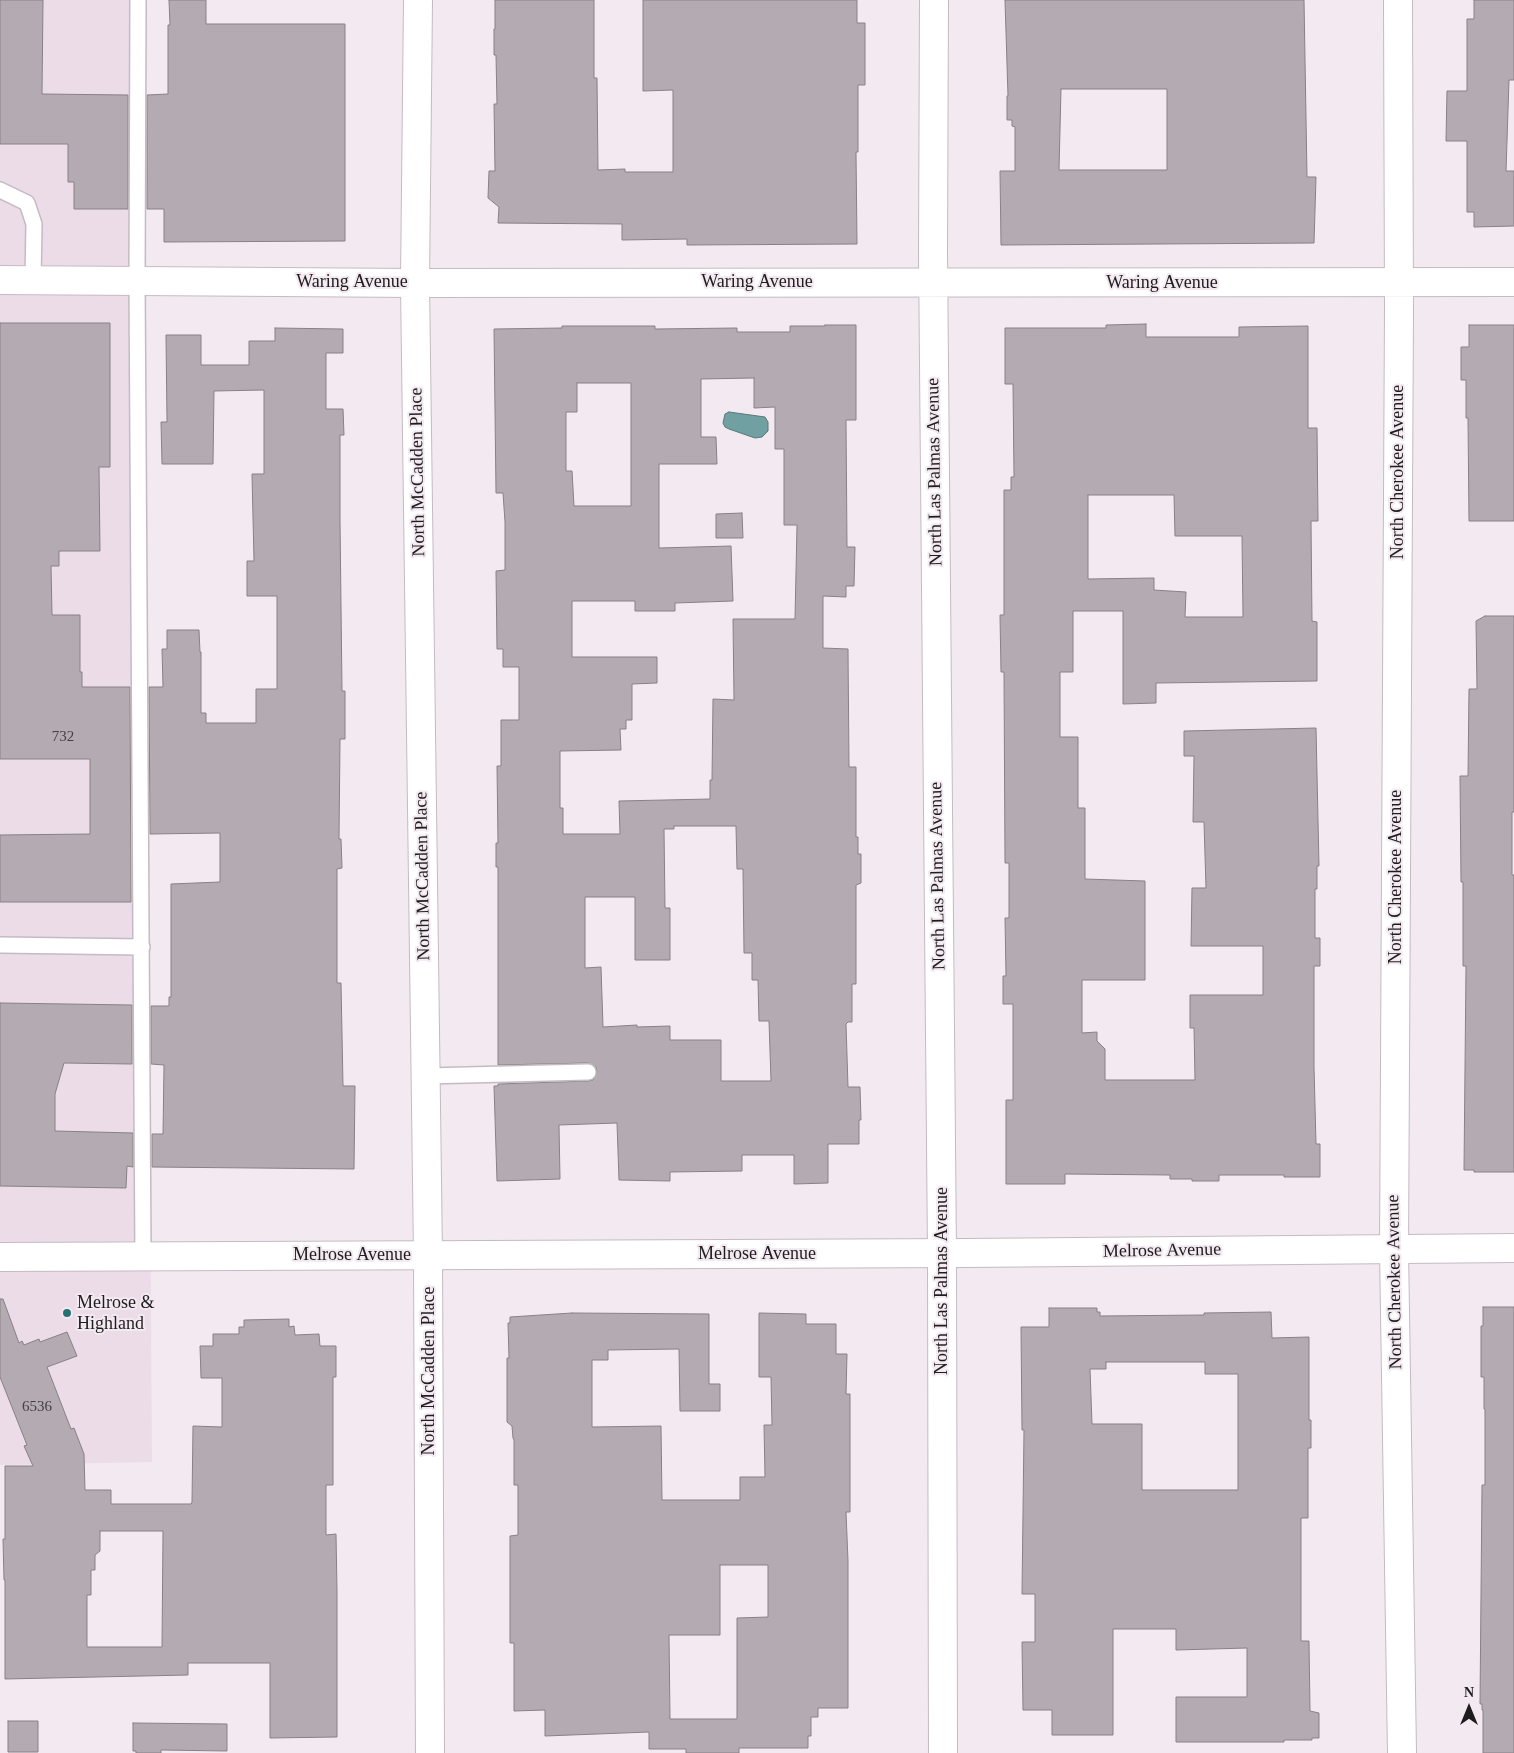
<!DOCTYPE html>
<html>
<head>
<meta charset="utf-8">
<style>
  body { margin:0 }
  #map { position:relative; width:1514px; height:1753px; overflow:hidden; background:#f3e9f1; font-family:"Times New Roman",serif }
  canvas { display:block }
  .north { position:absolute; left:1444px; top:1683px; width:50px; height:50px; -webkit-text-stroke:4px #f3e9f1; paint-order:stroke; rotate:0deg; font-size:14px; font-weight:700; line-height:20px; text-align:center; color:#1f1c1e }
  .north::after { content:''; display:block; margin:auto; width:18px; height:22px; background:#1f1c1e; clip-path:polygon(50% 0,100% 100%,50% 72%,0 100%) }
</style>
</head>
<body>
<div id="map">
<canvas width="1514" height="1753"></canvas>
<div class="north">N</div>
</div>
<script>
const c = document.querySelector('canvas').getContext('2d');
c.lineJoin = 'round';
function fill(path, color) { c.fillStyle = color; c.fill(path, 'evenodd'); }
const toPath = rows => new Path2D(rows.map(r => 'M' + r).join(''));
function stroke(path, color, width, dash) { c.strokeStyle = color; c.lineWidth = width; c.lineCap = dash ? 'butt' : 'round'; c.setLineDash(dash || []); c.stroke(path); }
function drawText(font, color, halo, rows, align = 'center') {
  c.font = font + ' "Times New Roman",serif'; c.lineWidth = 4; c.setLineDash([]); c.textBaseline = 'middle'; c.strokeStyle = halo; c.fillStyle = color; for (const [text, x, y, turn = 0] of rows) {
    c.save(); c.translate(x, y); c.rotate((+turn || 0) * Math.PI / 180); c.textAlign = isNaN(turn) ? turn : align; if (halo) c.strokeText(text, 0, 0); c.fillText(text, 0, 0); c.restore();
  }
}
const built = toPath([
  [0,0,142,0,152,1462,0,1465]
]);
const water = toPath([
  [729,412,765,417,768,422,768,431,762,437,755,438,729,429,725,427,723,423,725,414,729,412]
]);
const building = toPath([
  [0,0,43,0,42,94,128,95,128,209,74,209,74,182,68,182,68,144,0,144,0,0],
  [169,0,206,0,206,24,345,24,345,241,164,242,164,209,147,209,147,95,168,94,168,25,170,25,169,0],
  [495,0,594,0,594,78,597,78,598,170,625,169,625,172,673,172,673,90,643,91,643,0,857,0,857,23,865,23,865,85,858,85,858,152,856,152,857,244,687,245,687,239,622,240,622,224,498,223,499,207,488,198,489,171,495,171,494,104,497,104,496,55,494,55,494,29,495,29,495,0],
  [1005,0,1304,0,1307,177,1316,177,1314,243,1001,245,1000,171,1015,171,1015,127,1012,126,1012,120,1007,120,1007,96,1008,96,1005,0],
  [1061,89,1167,89,1167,170,1059,170,1061,89],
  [1474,0,1514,0,1514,80,1509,80,1506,171,1514,171,1514,226,1474,227,1474,212,1467,212,1467,141,1446,141,1447,91,1467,91,1467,19,1474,19,1474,0],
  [0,323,110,323,110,467,99,467,100,551,59,551,59,566,51,566,52,615,80,615,80,672,82,672,82,687,130,687,131,902,0,902,0,835,90,834,90,759,0,759,0,323],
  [1146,324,1146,337,1239,337,1239,327,1308,326,1308,428,1317,428,1318,521,1311,521,1312,621,1317,622,1317,681,1156,683,1156,703,1123,704,1123,611,1073,611,1073,672,1060,672,1060,737,1078,737,1078,808,1085,808,1085,879,1145,881,1145,980,1082,980,1082,1033,1097,1032,1097,1041,1105,1049,1105,1080,1195,1080,1194,1028,1190,1028,1190,995,1263,995,1263,946,1191,946,1192,888,1206,888,1204,822,1193,822,1194,756,1184,756,1184,731,1316,728,1319,866,1317,866,1317,889,1315,889,1315,938,1320,938,1320,966,1314,966,1314,1067,1316,1144,1320,1144,1320,1177,1284,1177,1284,1175,1219,1175,1219,1181,1192,1181,1192,1179,1170,1179,1170,1175,1065,1174,1065,1184,1006,1184,1006,1100,1013,1100,1013,1004,1003,1004,1003,976,1006,976,1005,918,1009,918,1009,863,1005,863,1004,672,1001,672,1000,615,1004,615,1004,490,1011,490,1011,477,1014,477,1013,384,1005,384,1005,328,1106,328,1106,325,1146,324],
  [1088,495,1174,495,1175,536,1242,536,1243,617,1185,617,1186,592,1154,590,1154,578,1088,579,1088,495],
  [825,325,856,325,856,420,846,420,847,547,855,547,854,586,846,586,846,597,823,596,823,648,848,649,849,767,856,767,856,837,858,837,858,854,861,854,861,883,856,885,856,984,852,984,852,1022,848,1022,846,1024,848,1087,860,1087,861,1120,859,1120,859,1144,828,1144,828,1183,794,1184,794,1155,742,1155,742,1171,670,1172,670,1181,619,1180,617,1123,559,1125,560,1179,497,1181,494,1086,498,1086,498,1084,588,1081,593,1080,597,1072,596,1067,588,1063,498,1065,498,867,496,867,496,843,498,843,497,766,501,766,501,720,519,720,519,667,503,667,503,649,497,649,496,571,505,570,505,522,503,493,496,493,494,329,562,328,562,326,655,326,655,329,737,328,737,332,790,332,790,326,825,326,825,325],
  [754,378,754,408,775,407,775,449,784,449,784,525,797,525,795,619,733,619,734,700,713,699,712,780,710,780,710,799,619,801,620,834,563,834,563,808,560,808,560,751,621,750,620,729,626,729,626,720,632,720,632,684,657,683,657,657,572,657,572,601,635,601,635,611,675,611,675,603,733,601,731,546,659,548,659,464,717,464,716,437,701,437,701,379,754,378],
  [577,383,631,383,631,506,574,506,572,471,566,471,566,412,577,412,577,383],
  [674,826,736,826,737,869,743,869,744,953,752,953,752,980,758,980,759,1021,769,1021,771,1081,721,1081,721,1040,670,1040,670,1026,637,1027,637,1025,603,1027,601,967,585,968,585,897,635,897,635,960,670,960,670,908,665,908,664,829,674,829,674,826],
  [1469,325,1514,325,1514,521,1469,521,1468,418,1466,418,1466,380,1461,380,1461,347,1469,347,1469,325],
  [275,328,343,329,343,353,326,353,326,409,343,409,344,435,340,435,340,520,342,691,345,691,345,739,340,739,339,839,341,839,342,868,337,869,337,983,341,983,343,1086,355,1086,354,1169,152,1167,152,1134,163,1134,164,1065,151,1064,151,1006,169,1006,169,997,171,997,171,884,220,882,220,833,150,834,149,687,163,687,162,649,167,649,167,630,199,630,200,652,201,652,201,713,206,713,206,723,256,723,256,689,277,689,277,596,247,596,247,561,254,561,252,474,264,474,264,390,214,391,213,464,162,464,161,422,167,422,166,335,201,335,201,365,249,365,249,341,275,341,275,328],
  [742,513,743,538,716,538,716,514,742,513],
  [1485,616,1514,616,1514,812,1512,812,1512,875,1514,875,1514,1172,1474,1172,1474,1170,1464,1170,1466,966,1463,966,1463,882,1461,882,1460,776,1468,776,1469,689,1477,689,1476,621,1485,616],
  [0,1003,132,1005,132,1064,64,1063,55,1094,55,1131,133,1133,133,1167,127,1166,126,1188,0,1186,0,1003],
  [0,1299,3,1299,19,1343,22,1341,24,1345,39,1339,40,1342,67,1332,77,1356,47,1367,71,1429,74,1428,84,1454,85,1490,111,1490,111,1504,191,1504,192,1502,193,1426,222,1427,222,1378,201,1378,200,1346,213,1346,213,1334,239,1334,239,1327,244,1327,244,1320,289,1319,289,1327,294,1326,295,1335,319,1334,320,1346,336,1346,336,1377,333,1377,333,1485,326,1485,326,1535,336,1534,337,1591,337,1737,270,1738,270,1663,188,1663,188,1675,5,1679,5,1580,4,1580,3,1539,5,1539,5,1466,33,1466,24,1446,27,1445,0,1377,0,1299],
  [100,1531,163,1531,162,1647,87,1647,87,1595,91,1595,91,1570,95,1570,95,1555,100,1551,100,1531],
  [1483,1307,1514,1307,1514,1753,1483,1753,1483,1710,1482,1710,1482,1704,1480,1704,1482,1485,1485,1485,1485,1409,1484,1409,1484,1377,1481,1377,1481,1326,1483,1326,1483,1307],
  [1049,1308,1097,1308,1097,1312,1100,1312,1100,1316,1204,1315,1204,1313,1271,1312,1272,1338,1309,1337,1309,1420,1311,1420,1311,1448,1308,1448,1308,1518,1301,1518,1301,1641,1309,1641,1310,1711,1319,1713,1319,1738,1312,1738,1312,1740,1284,1740,1284,1742,1176,1742,1176,1697,1247,1697,1247,1648,1176,1650,1176,1629,1113,1629,1113,1735,1052,1735,1052,1710,1023,1710,1022,1642,1035,1642,1035,1594,1022,1594,1024,1430,1022,1430,1021,1327,1049,1327,1049,1308],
  [1106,1362,1205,1362,1205,1374,1238,1374,1238,1490,1142,1490,1142,1424,1092,1424,1090,1369,1106,1369,1106,1362],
  [572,1313,709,1314,709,1384,720,1384,720,1411,680,1411,679,1349,608,1350,608,1360,592,1360,592,1427,661,1426,662,1500,740,1500,740,1477,765,1477,764,1425,772,1425,771,1377,759,1377,759,1313,806,1314,806,1324,836,1324,836,1354,847,1354,846,1394,850,1394,850,1512,846,1512,848,1561,848,1708,818,1708,818,1717,811,1717,811,1736,808,1736,808,1748,739,1748,739,1753,686,1753,686,1749,649,1749,649,1732,545,1736,545,1710,514,1711,514,1643,510,1643,510,1536,518,1535,518,1485,514,1485,514,1440,513,1438,512,1426,507,1422,507,1358,509,1358,508,1323,510,1323,510,1317,572,1313],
  [720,1565,768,1565,768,1617,737,1618,737,1719,670,1719,669,1635,720,1635,720,1565],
  [8,1721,38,1721,38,1752,8,1752,8,1721],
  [133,1723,227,1724,227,1751,161,1750,161,1753,136,1753,136,1751,133,1751,133,1723]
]);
const service = toPath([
  [138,0,137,281,143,1256],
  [0,190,27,203,34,224,33,280],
  [0,945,142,947],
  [426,1076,588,1072]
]);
const minor = toPath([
  [418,0,415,283,428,1255,430,1753],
  [934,0,933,253,942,1253,943,1753],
  [1398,0,1399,309,1394,1249,1402,1753],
  [0,280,415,283,1514,282]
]);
const secondary = toPath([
  [0,1257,966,1253,1514,1248]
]);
const markers = [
  [67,1313,5,"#277173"]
];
const numberNames = [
  ["732",63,737],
  ["6536",37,1407]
];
const streetNames = [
  ["Waring Avenue",352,282],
  ["Waring Avenue",757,282],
  ["Waring Avenue",1162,283],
  ["North McCadden Place",418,472,-91],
  ["North Las Palmas Avenue",935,472,-91],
  ["North Cherokee Avenue",1398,472,-90],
  ["North McCadden Place",423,876,-91],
  ["North Las Palmas Avenue",938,876,-91],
  ["North Cherokee Avenue",1396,877,-90],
  ["Melrose Avenue",1162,1251,-1],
  ["Melrose Avenue",757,1254],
  ["Melrose Avenue",352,1255],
  ["North Las Palmas Avenue",942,1281,-90],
  ["North Cherokee Avenue",1395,1282,-91],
  ["North McCadden Place",429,1371,-90]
];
const poiNames = [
  ["Melrose &",77,1303],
  ["Highland",77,1324]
];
fill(built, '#ecdce8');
fill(water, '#70a0a1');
stroke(water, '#58787a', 1);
fill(building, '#b4abb2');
stroke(building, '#898087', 1);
stroke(service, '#c4bbc2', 18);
stroke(minor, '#c4bbc2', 30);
stroke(secondary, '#c4bbc2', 30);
stroke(service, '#fff', 15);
stroke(minor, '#fff', 28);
stroke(secondary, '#fff', 28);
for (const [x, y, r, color] of markers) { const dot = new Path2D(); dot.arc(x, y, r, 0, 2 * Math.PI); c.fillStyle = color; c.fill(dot); stroke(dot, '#f3e9f1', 2); }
drawText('15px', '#444043', null, numberNames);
drawText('18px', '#1f1c1e', '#f3e9f1', streetNames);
drawText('18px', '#1f1c1e', '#f3e9f1', poiNames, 'left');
</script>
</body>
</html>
